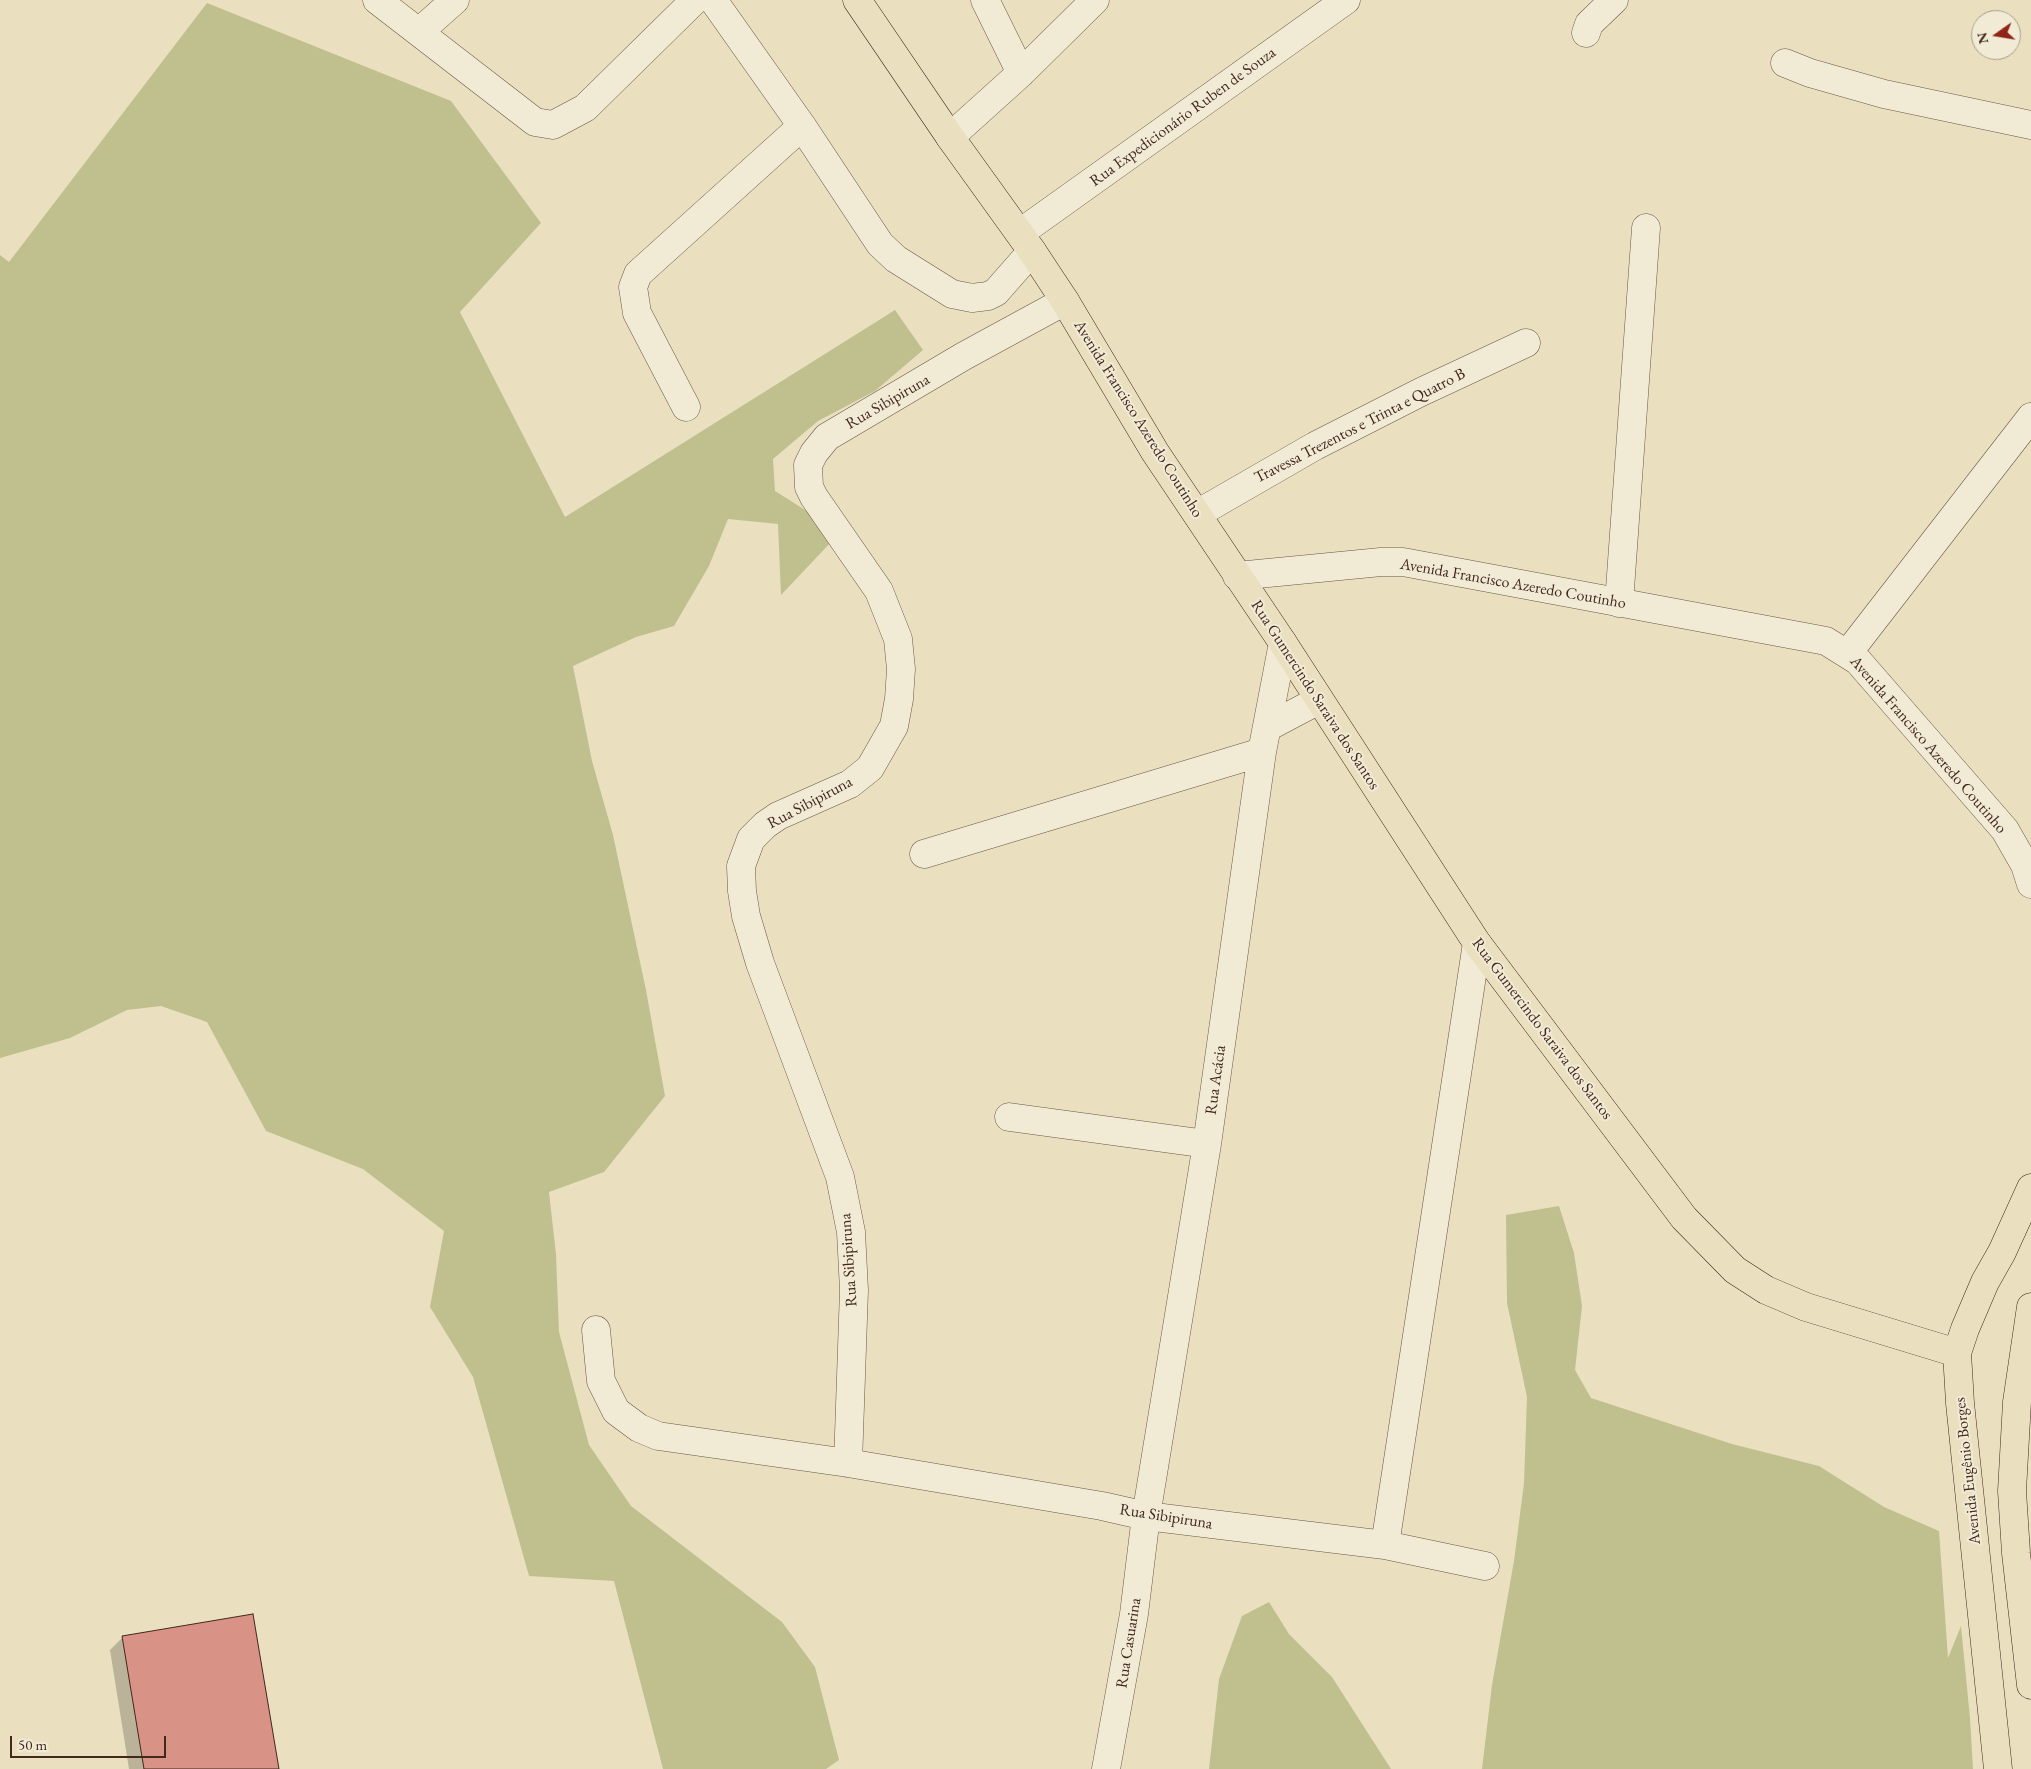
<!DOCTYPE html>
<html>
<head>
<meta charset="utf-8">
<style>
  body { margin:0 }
  #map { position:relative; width:2031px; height:1769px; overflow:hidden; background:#eae0c0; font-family:"EB Garamond",serif }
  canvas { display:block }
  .north { position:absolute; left:1971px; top:10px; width:50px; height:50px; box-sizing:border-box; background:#f1ebd6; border:1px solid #ab9d8c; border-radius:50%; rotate:257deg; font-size:14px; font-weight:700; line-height:20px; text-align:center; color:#42271c }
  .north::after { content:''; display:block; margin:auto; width:18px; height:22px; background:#8f2418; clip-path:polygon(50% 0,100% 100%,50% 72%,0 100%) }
  .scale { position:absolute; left:10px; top:1736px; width:156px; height:22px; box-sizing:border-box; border:2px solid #42271c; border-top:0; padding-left:6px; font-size:15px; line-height:18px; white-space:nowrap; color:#42271c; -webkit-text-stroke:4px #f1ebd6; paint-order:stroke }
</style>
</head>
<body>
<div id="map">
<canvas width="2031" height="1769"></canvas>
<div class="north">N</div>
<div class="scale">50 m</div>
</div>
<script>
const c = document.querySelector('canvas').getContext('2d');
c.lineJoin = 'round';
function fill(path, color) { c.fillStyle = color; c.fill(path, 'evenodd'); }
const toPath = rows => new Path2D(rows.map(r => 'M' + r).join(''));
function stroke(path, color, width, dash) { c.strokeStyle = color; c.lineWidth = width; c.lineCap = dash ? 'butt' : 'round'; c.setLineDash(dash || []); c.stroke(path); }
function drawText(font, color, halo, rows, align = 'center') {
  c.font = font + ' "EB Garamond",serif'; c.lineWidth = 4; c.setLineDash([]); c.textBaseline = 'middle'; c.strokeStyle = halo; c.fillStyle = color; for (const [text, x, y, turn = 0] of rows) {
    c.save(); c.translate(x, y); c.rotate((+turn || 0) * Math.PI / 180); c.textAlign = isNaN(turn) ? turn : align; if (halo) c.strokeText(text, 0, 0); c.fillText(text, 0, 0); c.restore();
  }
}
const green = toPath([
  [207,3,451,101,541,223,460,312,565,517,895,310,923,350,875,391,818,421,773,459,775,491,821,520,833,540,781,595,778,524,728,519,709,566,674,626,636,637,573,666,592,761,613,835,646,990,665,1096,604,1172,549,1192,556,1254,559,1332,589,1445,631,1506,782,1622,815,1667,839,1760,826,1769,663,1769,614,1581,529,1576,473,1377,430,1307,444,1231,363,1169,266,1131,207,1022,161,1006,127,1010,70,1038,0,1058,0,255,9,262],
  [1559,1206,1574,1253,1582,1306,1575,1370,1591,1398,1732,1444,1819,1466,1884,1507,1939,1531,1948,1658,1961,1626,1970,1718,1973,1769,1482,1769,1492,1685,1514,1561,1524,1483,1527,1397,1507,1303,1506,1215],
  [1269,1602,1289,1634,1332,1677,1391,1769,1209,1769,1219,1679,1242,1616]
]);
const shadow = toPath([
  [123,1637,277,1769,129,1769,110,1650]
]);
const building = toPath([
  [253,1614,279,1769,144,1769,122,1636,253,1614]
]);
const minor = toPath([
  [377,0,535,122,553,125,585,108,695,0],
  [713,0,802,126,880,244,896,259,952,294,972,298,988,296,996,292,1032,251],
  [985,0,1021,73],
  [419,32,455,0],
  [1586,33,1589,24,1614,0],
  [1785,63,1810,73,1884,94,2031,125],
  [950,137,1021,73,1095,0],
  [1020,233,1346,0],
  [686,407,637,313,633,287,638,274,802,126],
  [1197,514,1315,446,1421,392,1526,343],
  [1237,576,1381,562,1403,562,1826,641,1858,661,2005,830,2025,865,2031,884],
  [1619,603,1646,228],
  [1848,653,2031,417],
  [1268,727,1319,700],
  [924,854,1262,752],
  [1009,1117,1207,1144],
  [596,1330,601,1381,616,1411,639,1428,658,1436,848,1463,1102,1506,1146,1516,1385,1545,1485,1566],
  [848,1463,854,1290,851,1232,840,1177,760,963,746,916,742,891,741,866,751,839,765,825,778,816,850,784,870,768,894,726,899,699,901,669,898,639,879,591,814,497,809,487,808,465,814,453,827,437,964,356,1065,301],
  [1385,1545,1477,943],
  [1106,1769,1134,1614,1146,1516,1207,1144,1262,752,1283,643]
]);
const major = toPath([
  [857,0,950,137,1032,251,1065,301,1155,452,1283,643,1477,943,1684,1218,1735,1270,1766,1290,1806,1307,1957,1353],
  [1998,1769,1960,1403,1957,1353,1965,1329,1985,1282,2002,1252,2031,1188]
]);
const highway = toPath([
  [2031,1307,2017,1402,2012,1491,2016,1553,2031,1685]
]);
const streetNames = [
  ["Rua Expedicionário Ruben de Souza",1183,117,-36],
  ["Rua Sibipiruna",888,402,-30],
  ["Avenida Francisco Azeredo Coutinho",1138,419,58],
  ["Travessa Trezentos e Trinta e Quatro B",1360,426,-27],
  ["Avenida Francisco Azeredo Coutinho",1513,584,10],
  ["Rua Gumercindo Saraiva dos Santos",1315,695,57],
  ["Avenida Francisco Azeredo Coutinho",1928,745,49],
  ["Rua Sibipiruna",810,803,-28],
  ["Rua Gumercindo Saraiva dos Santos",1542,1029,53],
  ["Rua Acácia",1216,1080,-82],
  ["Rua Sibipiruna",849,1260,-94],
  ["Avenida Eugênio Borges",1968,1471,-96],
  ["Rua Sibipiruna",1166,1517,9],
  ["Rua Casuarina",1129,1643,-81]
];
fill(green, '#bfc08d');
fill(shadow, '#0003');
fill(building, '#d89286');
stroke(building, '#42271c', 1);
stroke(minor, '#6c5545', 29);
stroke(major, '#42271c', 29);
stroke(highway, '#42271c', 29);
stroke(minor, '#f1ebd6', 28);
stroke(major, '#eae0c0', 28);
stroke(highway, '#eae0c0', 28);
drawText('16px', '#42271c', '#f1ebd6', streetNames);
</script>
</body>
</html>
